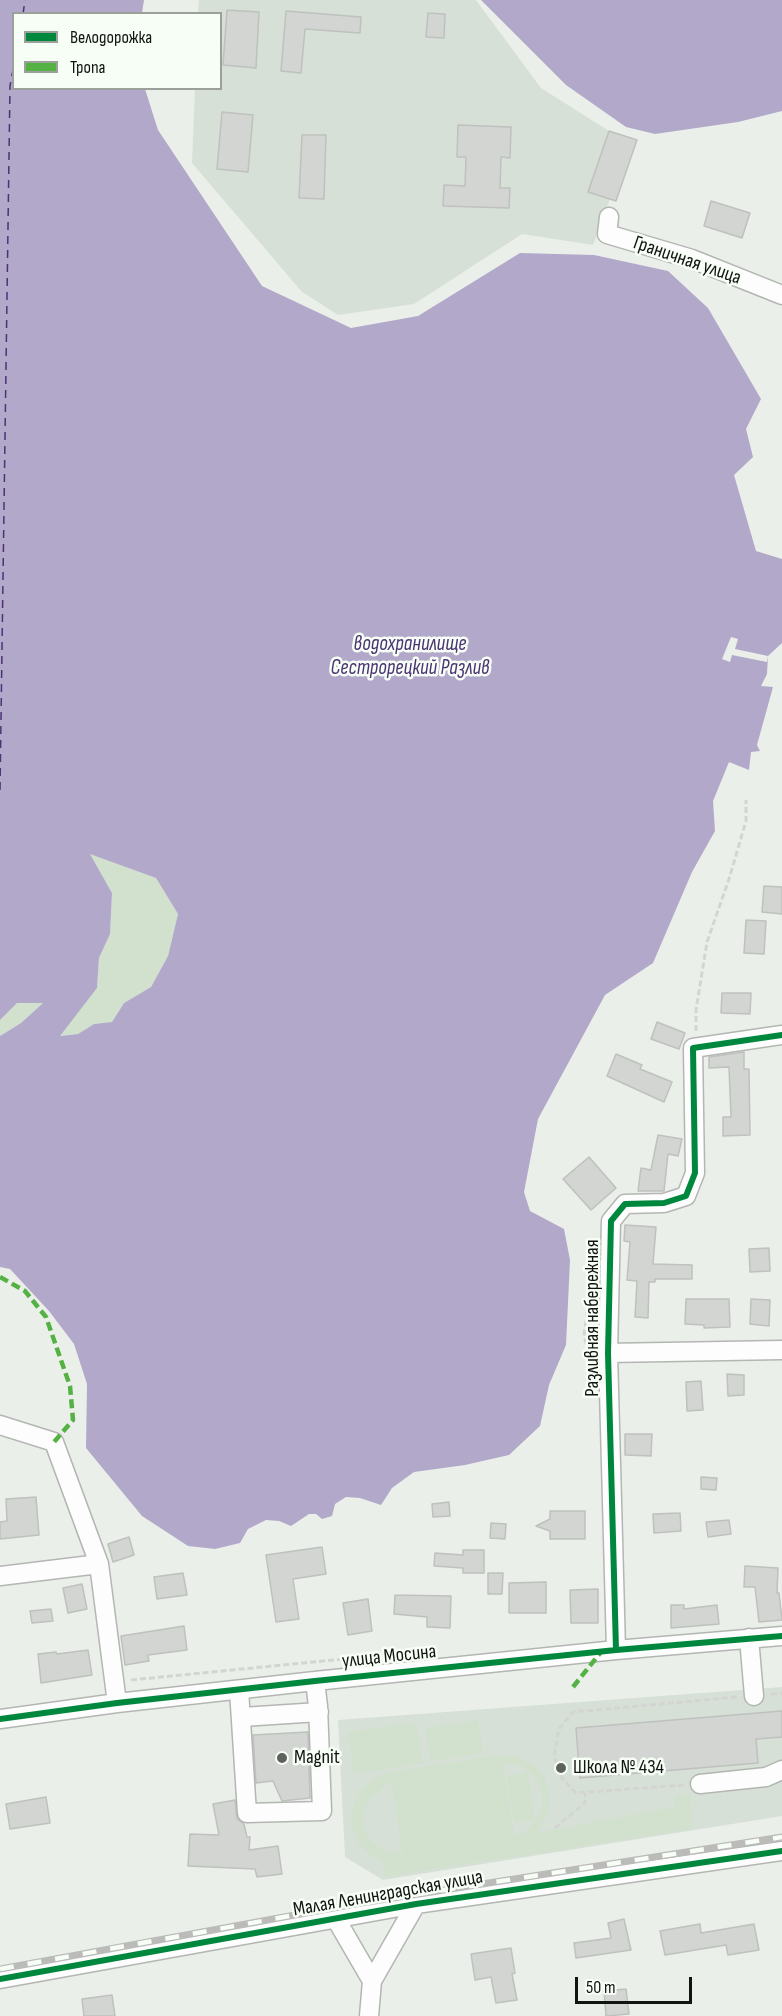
<!DOCTYPE html>
<html>
<head>
<meta charset="utf-8">
<style>
  body { margin:0 }
  #map { position:relative; width:782px; height:2016px; overflow:hidden; background:#ebefea; font-family:"Sofia Sans Condensed",sans-serif }
  canvas { display:block }
  .legend { position:absolute; left:12px; top:12px; width:210px; height:78px; box-sizing:border-box; background:#f7fef6; border:2px solid #9ba09a; margin:0; padding:8px 10px; list-style:none; font-size:18px; color:#121411 }
  .legend li { display:flex; align-items:center; gap:12px; height:30px }
  .legend b { width:30px; border:2px solid #9ba09a }
  .scale { position:absolute; left:575px; top:1977px; width:117px; height:27px; box-sizing:border-box; border:3px solid #121411; border-top:0; padding-left:8px; font-size:18px; line-height:21px; white-space:nowrap; color:#121411; -webkit-text-stroke:4px #f7fef6; paint-order:stroke }
</style>
</head>
<body>
<div id="map">
<canvas width="782" height="2016"></canvas>
<ul class="legend">
<li><b style="height:8px;background:#00873e"></b>Велодорожка</li>
<li><b style="height:8px;background:#54b144"></b>Тропа</li>
</ul>
<div class="scale">50 m</div>
</div>
<script>
const c = document.querySelector('canvas').getContext('2d');
c.lineJoin = 'round';
function fill(path, color) { c.fillStyle = color; c.fill(path, 'evenodd'); }
const toPath = rows => new Path2D(rows.map(r => 'M' + r).join(''));
function stroke(path, color, width, dash) { c.strokeStyle = color; c.lineWidth = width; c.lineCap = dash ? 'butt' : 'round'; c.setLineDash(dash || []); c.stroke(path); }
function drawText(font, color, halo, rows, align = 'center') {
  c.font = font + ' "Sofia Sans Condensed",sans-serif'; c.lineWidth = 5; c.setLineDash([]); c.textBaseline = 'middle'; c.strokeStyle = halo; c.fillStyle = color; for (const [text, x, y, turn = 0] of rows) {
    c.save(); c.translate(x, y); c.rotate((+turn || 0) * Math.PI / 180); c.textAlign = isNaN(turn) ? turn : align; if (halo) c.strokeText(text, 0, 0); c.fillText(text, 0, 0); c.restore();
  }
}
const built = toPath([
  [199,0,476,0,541,88,609,131,589,191,610,199,593,245,522,234,414,304,338,315,302,292,192,163,195,89,220,88,220,14,198,13],
  [782,1687,782,1816,383,1880,345,1857,338,1720]
]);
const green = toPath([
  [89,853,156,878,178,914,168,956,151,987,124,1003,112,1022,94,1024,78,1034,59,1036,97,988,99,958,110,934,112,893],
  [44,1002,21,1023,0,1036,0,1020,17,1003],
  [478,1720,483,1753,430,1761,425,1728],
  [416,1722,423,1763,354,1774,348,1732],
  [501,1755,517,1758,532,1764,544,1776,549,1792,549,1810,537,1833,674,1807,676,1795,690,1794,692,1829,384,1877,383,1861,373,1857,359,1844,351,1825,353,1806,361,1790,374,1779,390,1772],
  [503,1764,516,1764,529,1771,538,1781,542,1793,542,1808,535,1822,525,1833,514,1835],
  [391,1782,392,1782,402,1853,390,1853,379,1848,369,1839,363,1824,365,1808,372,1796],
  [528,1772,535,1820,514,1823,507,1776]
]);
const water = toPath([
  [0,0,144,0,142,13,14,14,14,88,145,89,158,130,262,286,351,328,418,316,520,253,594,255,668,271,708,308,761,399,746,429,753,457,734,475,756,551,782,559,782,643,768,656,767,674,761,686,773,687,757,745,760,751,751,752,749,770,729,762,713,801,715,831,692,872,653,963,605,995,538,1119,524,1192,530,1211,564,1229,570,1260,566,1345,549,1385,540,1426,509,1455,465,1465,414,1472,392,1488,381,1505,360,1498,346,1497,335,1504,332,1516,322,1519,316,1514,309,1514,291,1526,279,1521,266,1520,248,1529,240,1543,215,1549,188,1546,142,1516,86,1448,87,1384,74,1344,49,1311,10,1269,0,1267,0,1036,21,1023,43,1003,17,1003,0,1020],
  [90,854,156,878,178,914,168,956,151,987,124,1003,112,1022,94,1024,78,1034,60,1036,97,988,99,958,110,934,112,893],
  [481,0,782,0,782,111,738,122,655,134,626,127,566,85]
]);
const pier = toPath([
  [731,637,738,639,735,649,768,656,767,662,732,655,730,662,722,659]
]);
const ferry = toPath([
  [23,14,25,0],
  [0,790,10,86,14,64]
]);
const building = toPath([
  [227,10,259,12,256,68,223,65,227,10],
  [286,11,361,17,360,33,305,29,301,73,281,71,286,11],
  [428,13,445,14,444,38,426,37,428,13],
  [222,112,253,115,248,172,217,169,222,112],
  [458,125,511,127,510,158,501,157,500,188,510,188,509,208,443,206,444,185,465,186,466,157,457,157,458,125],
  [609,131,637,140,616,201,588,192,609,131],
  [302,135,326,135,324,199,299,198,302,135],
  [711,201,750,213,742,238,704,226,711,201],
  [764,886,782,887,782,914,762,912,764,886],
  [746,920,766,921,764,954,744,953,746,920],
  [722,993,751,993,750,1014,721,1013,722,993],
  [657,1022,685,1033,679,1049,651,1039,657,1022],
  [744,1052,744,1069,749,1069,750,1135,723,1136,723,1117,731,1117,729,1067,709,1068,709,1057,744,1052],
  [616,1054,642,1065,640,1069,672,1082,664,1102,607,1076,616,1054],
  [658,1135,682,1139,678,1156,668,1154,664,1191,638,1191,641,1168,651,1170,658,1135],
  [589,1157,616,1188,591,1210,563,1179,589,1157],
  [625,1225,656,1227,653,1264,692,1265,692,1279,655,1279,655,1282,649,1282,648,1318,635,1317,637,1281,627,1280,630,1242,624,1241,625,1225],
  [769,1248,770,1271,750,1272,749,1249,769,1248],
  [686,1299,729,1299,730,1327,704,1328,704,1325,685,1324,686,1299],
  [751,1299,770,1300,769,1326,750,1324,751,1299],
  [727,1374,744,1375,744,1395,728,1396,727,1374],
  [701,1381,703,1410,687,1411,686,1382,701,1381],
  [625,1434,652,1434,651,1456,625,1455,625,1434],
  [701,1477,717,1478,716,1490,701,1489,701,1477],
  [36,1497,39,1535,0,1539,0,1522,7,1521,6,1499,36,1497],
  [449,1502,450,1516,433,1517,432,1504,449,1502],
  [550,1511,585,1511,585,1539,550,1539,550,1531,536,1526,550,1519,550,1511],
  [680,1513,681,1531,654,1533,653,1514,680,1513],
  [729,1520,731,1534,708,1537,706,1522,729,1520],
  [491,1523,506,1524,505,1539,490,1538,491,1523],
  [129,1537,134,1555,113,1562,108,1544,129,1537],
  [322,1547,326,1574,293,1579,299,1619,276,1622,266,1555,322,1547],
  [463,1550,484,1550,484,1573,463,1573,463,1568,434,1566,435,1553,463,1555,463,1550],
  [745,1566,778,1568,777,1593,779,1593,782,1620,759,1622,755,1587,744,1587,745,1566],
  [183,1573,187,1595,157,1599,154,1577,183,1573],
  [488,1573,503,1573,502,1594,488,1594,488,1573],
  [546,1582,546,1613,509,1613,509,1583,546,1582],
  [82,1584,87,1609,68,1613,63,1588,82,1584],
  [598,1589,598,1623,571,1623,570,1590,598,1589],
  [395,1595,451,1596,450,1628,427,1627,427,1617,394,1614,395,1595],
  [368,1599,372,1631,348,1635,343,1603,368,1599],
  [671,1605,684,1605,684,1609,717,1605,719,1624,671,1628,671,1605],
  [51,1609,53,1621,32,1623,30,1611,51,1609],
  [184,1626,187,1650,148,1655,149,1661,125,1665,121,1636,184,1626],
  [88,1650,92,1675,41,1683,38,1654,56,1652,57,1654,88,1650],
  [782,1711,782,1737,756,1739,758,1763,580,1778,576,1728,782,1711],
  [308,1732,310,1798,282,1801,273,1781,256,1783,253,1735,308,1732],
  [46,1797,50,1823,10,1829,6,1804,46,1797],
  [235,1800,237,1819,244,1824,247,1837,250,1837,249,1850,278,1846,282,1874,257,1877,255,1869,188,1866,190,1834,219,1835,213,1804,235,1800],
  [624,1919,631,1950,576,1958,574,1943,611,1938,608,1923,624,1919],
  [700,1924,701,1933,754,1924,759,1950,728,1955,726,1945,665,1955,660,1931,700,1924],
  [511,1948,515,1973,512,1974,517,2000,496,2003,491,1977,475,1980,471,1954,511,1948],
  [626,1989,629,2014,606,2016,604,1991,626,1989],
  [112,1995,115,2016,84,2016,82,1999,112,1995]
]);
const path = toPath([
  [696,1031,696,1010,707,942,729,879,746,821,746,800],
  [592,1351,587,1346,584,1336,589,1297,594,1296],
  [131,1680,414,1652],
  [771,1694,782,1693],
  [684,1785,576,1793,562,1778,554,1756,559,1729,573,1712,737,1697],
  [555,1828,585,1803,585,1793]
]);
const minor = toPath([
  [609,217,607,234,692,259,782,295],
  [608,1353,782,1350],
  [0,1425,54,1442,99,1564,117,1703],
  [0,1576,99,1564],
  [749,1638,754,1696],
  [616,1650,608,1353,611,1221,625,1204,664,1203,686,1196,695,1173,693,1048,782,1035],
  [239,1690,247,1813,322,1811,318,1706,315,1681],
  [242,1717,319,1712],
  [0,1719,117,1703,315,1681,616,1650,782,1636],
  [700,1784,766,1777,782,1770],
  [336,1919,372,1981],
  [0,1979,416,1904,782,1851],
  [369,2016,372,1981,416,1904]
]);
const rail = toPath([
  [0,1969,355,1904,782,1837]
]);
const quiet = toPath([
  [0,1277,25,1291,46,1317,70,1386,73,1420,54,1442],
  [573,1687,601,1652]
]);
const cycleway = toPath([
  [616,1650,608,1353,611,1221,625,1204,664,1203,686,1196,695,1173,693,1048,782,1035],
  [0,1719,117,1703,315,1681,616,1650,782,1636],
  [0,1979,416,1904,782,1851]
]);
const markers = [
  [282,1758,6,"#5e615d"],
  [561,1768,6,"#5e615d"]
];
const streetNames = [
  ["Граничная улица",687,261,19],
  ["Разливная набережная",593,1318,-90],
  ["улица Мосина",389,1657,-6],
  ["Малая Ленинградская улица",388,1894,-10]
];
const poiNames = [
  ["Magnit",294,1758],
  ["Школа № 434",573,1768]
];
const waterNames = [
  ["водохранилище",410,645],
  ["Сестрорецкий Разлив",410,669]
];
fill(built, '#d7e0d6');
fill(green, '#d1e1cd');
fill(water, '#b2a8ca');
fill(pier, '#ebefea');
stroke(ferry, '#4c3374', 1.5, [8, 6]);
fill(building, '#d2d5d2');
stroke(building, '#bec1bd', 1.5);
stroke(minor, '#b3b6b2', 21);
stroke(path, '#d3d5d3', 3, [6, 3]);
stroke(minor, '#fcfdfc', 18);
stroke(rail, '#bbbbba', 7);
stroke(rail, '#f7fef6', 4.5, [14]);
stroke(quiet, '#54b144', 4.5, [9, 4.5]);
stroke(cycleway, '#00873e', 6);
for (const [x, y, r, color] of markers) { const dot = new Path2D(); dot.arc(x, y, r, 0, 2 * Math.PI); c.fillStyle = color; c.fill(dot); stroke(dot, '#f7fef6', 2); }
drawText('20px', '#121411', '#f7fef6', streetNames);
drawText('20px', '#121411', '#f7fef6', poiNames, 'left');
drawText('italic 21px', '#4c3374', '#f7fef6', waterNames);
</script>
</body>
</html>
